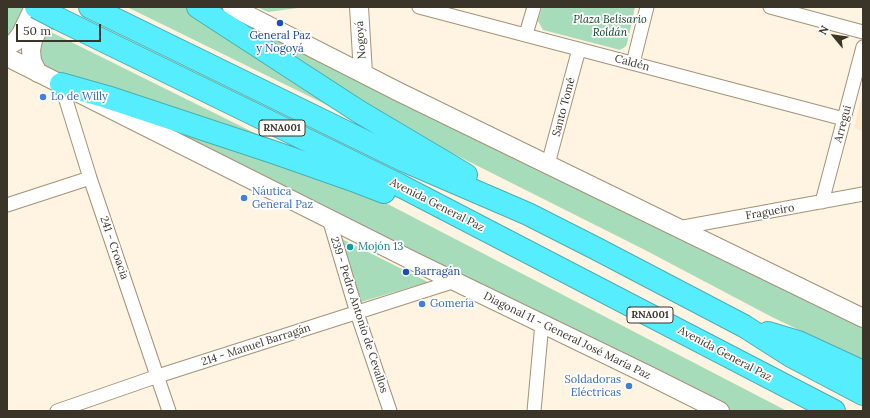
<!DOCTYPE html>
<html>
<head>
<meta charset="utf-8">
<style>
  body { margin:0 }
  #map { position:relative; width:870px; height:418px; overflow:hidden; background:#fff4e2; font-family:Lora,serif }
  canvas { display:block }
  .frame { position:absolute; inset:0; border:8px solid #3b3428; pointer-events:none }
  .north { position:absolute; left:814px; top:16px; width:40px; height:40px; -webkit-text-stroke:3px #fff; paint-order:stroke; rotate:299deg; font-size:11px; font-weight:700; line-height:16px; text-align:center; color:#3b3428 }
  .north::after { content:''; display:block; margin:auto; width:14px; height:18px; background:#3b3428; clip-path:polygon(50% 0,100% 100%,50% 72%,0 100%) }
  .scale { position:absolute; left:16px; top:24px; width:85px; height:18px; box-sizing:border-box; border:2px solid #3b3428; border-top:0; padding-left:5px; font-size:12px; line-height:14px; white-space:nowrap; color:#3b3428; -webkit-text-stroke:3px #fff; paint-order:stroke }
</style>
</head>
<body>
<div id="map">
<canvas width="870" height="418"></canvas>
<div class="frame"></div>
<div class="north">N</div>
<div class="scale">50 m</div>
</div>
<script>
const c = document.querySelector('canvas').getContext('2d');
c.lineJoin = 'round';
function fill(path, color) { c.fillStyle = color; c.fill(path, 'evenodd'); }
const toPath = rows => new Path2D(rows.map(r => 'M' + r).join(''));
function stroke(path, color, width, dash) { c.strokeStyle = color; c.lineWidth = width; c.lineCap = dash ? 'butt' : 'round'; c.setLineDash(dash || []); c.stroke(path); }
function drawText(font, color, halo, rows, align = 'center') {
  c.font = font + ' Lora,serif'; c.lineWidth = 3.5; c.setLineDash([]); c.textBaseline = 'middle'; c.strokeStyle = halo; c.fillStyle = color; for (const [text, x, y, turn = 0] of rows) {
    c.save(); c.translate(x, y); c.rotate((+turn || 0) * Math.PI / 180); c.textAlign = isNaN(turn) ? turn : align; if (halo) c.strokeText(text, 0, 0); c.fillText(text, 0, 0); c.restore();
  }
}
const built = toPath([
  [863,92,863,131,854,128]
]);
const green = toPath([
  [7,7,27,7,12,36,7,39],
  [52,7,62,7,51,32,305,158,63,81,40,66,38,37],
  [127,7,185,7,333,103,331,107],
  [217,7,370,84,863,326,863,361,770,316,643,249,430,142,383,114],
  [257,7,298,7,298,8,268,12],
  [542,7,635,7,627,44,625,47,620,50,543,30,538,21],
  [119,112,321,173,380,200,787,411,730,411,296,197],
  [340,238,428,282,361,302]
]);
const street = toPath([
  [419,7,844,119],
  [770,7,863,32],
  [526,34,534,7],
  [633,63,647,7],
  [61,84,90,178,169,411],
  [548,164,579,49],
  [822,202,863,47],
  [7,205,90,178],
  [329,219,357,313,390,411],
  [678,228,863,194],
  [57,411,158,376,455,281],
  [534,411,542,323]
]);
const secondary = toPath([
  [232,7,399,92,863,318],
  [359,7,363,73],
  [7,46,15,42,21,34,34,7],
  [7,57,413,261,646,374,720,411],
  [38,73,32,61,31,50,33,40,49,7]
]);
const highway = toPath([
  [90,7,405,161,528,214,597,249,744,326,791,356,863,394],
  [198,7,358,111,466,175],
  [59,19,399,185,834,411],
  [61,84,107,97,276,153,358,182,384,192],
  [768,333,798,342,863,372]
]);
const highwayBridge = toPath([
  [36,7,59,19]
]);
const markers = [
  [280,23,4,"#1a4fb4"],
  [43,97,4,"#3f7fe0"],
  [244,198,4,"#3f7fe0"],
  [350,247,4,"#0f9aa8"],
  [406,272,4,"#1a4fb4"],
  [422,304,4,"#3f7fe0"],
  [629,386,4,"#3f7fe0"]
];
const shields = [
  [282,128,46],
  [650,315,46]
];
const shieldNames = [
  ["RNA001",282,128],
  ["RNA001",650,315]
];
const parkNames = [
  ["Plaza Belisario",610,20],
  ["Roldán",610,33]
];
const transitNames = [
  ["General Paz",280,36],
  ["y Nogoyá",280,49],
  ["Barragán",414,272,"left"]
];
const streetNames = [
  ["Nogoyá",361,40,-94],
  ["Caldén",632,63,15],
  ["Santo Tomé",564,107,-75],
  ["Arregui",843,124,-75],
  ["Avenida General Paz",437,205,27],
  ["Fragueiro",770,212,-10],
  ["241 - Croacia",114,248,71],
  ["239 - Pedro Antonio de Cevallos",359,315,72],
  ["Diagonal 11 - General José María Paz",567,336,26],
  ["214 - Manuel Barragán",256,345,-18],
  ["Avenida General Paz",725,354,28]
];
const shopNames = [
  ["Lo de Willy",51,97],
  ["Náutica",252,192],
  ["General Paz",252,205],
  ["Gomería",430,304],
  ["Soldadoras",621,380,"right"],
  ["Eléctricas",621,393,"right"]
];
const cultureNames = [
  ["Mojón 13",358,247]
];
fill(built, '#fdeacd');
fill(green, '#a6dcba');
stroke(street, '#a49276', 15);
stroke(secondary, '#a49276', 20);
stroke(highway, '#4dadb3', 24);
stroke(street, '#fff', 13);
stroke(secondary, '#fff', 18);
stroke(highway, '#56eefe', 22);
stroke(highwayBridge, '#4dadb3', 24, []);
stroke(highwayBridge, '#56eefe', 22);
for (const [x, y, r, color] of markers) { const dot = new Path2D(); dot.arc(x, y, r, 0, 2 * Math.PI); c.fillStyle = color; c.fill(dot); stroke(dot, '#fff', 1.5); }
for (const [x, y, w] of shields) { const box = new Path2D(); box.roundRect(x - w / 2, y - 8, w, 16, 3); c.fillStyle = '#fff'; c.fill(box); stroke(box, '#3b3428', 1); }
drawText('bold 10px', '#3b3428', null, shieldNames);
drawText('italic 11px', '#063a22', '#fff', parkNames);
drawText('11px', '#164399', '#fff', transitNames);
drawText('11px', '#3b3428', '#fff', streetNames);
drawText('11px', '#366cbe', '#fff', shopNames, 'left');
drawText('11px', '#0d838f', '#fff', cultureNames, 'left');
</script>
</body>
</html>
